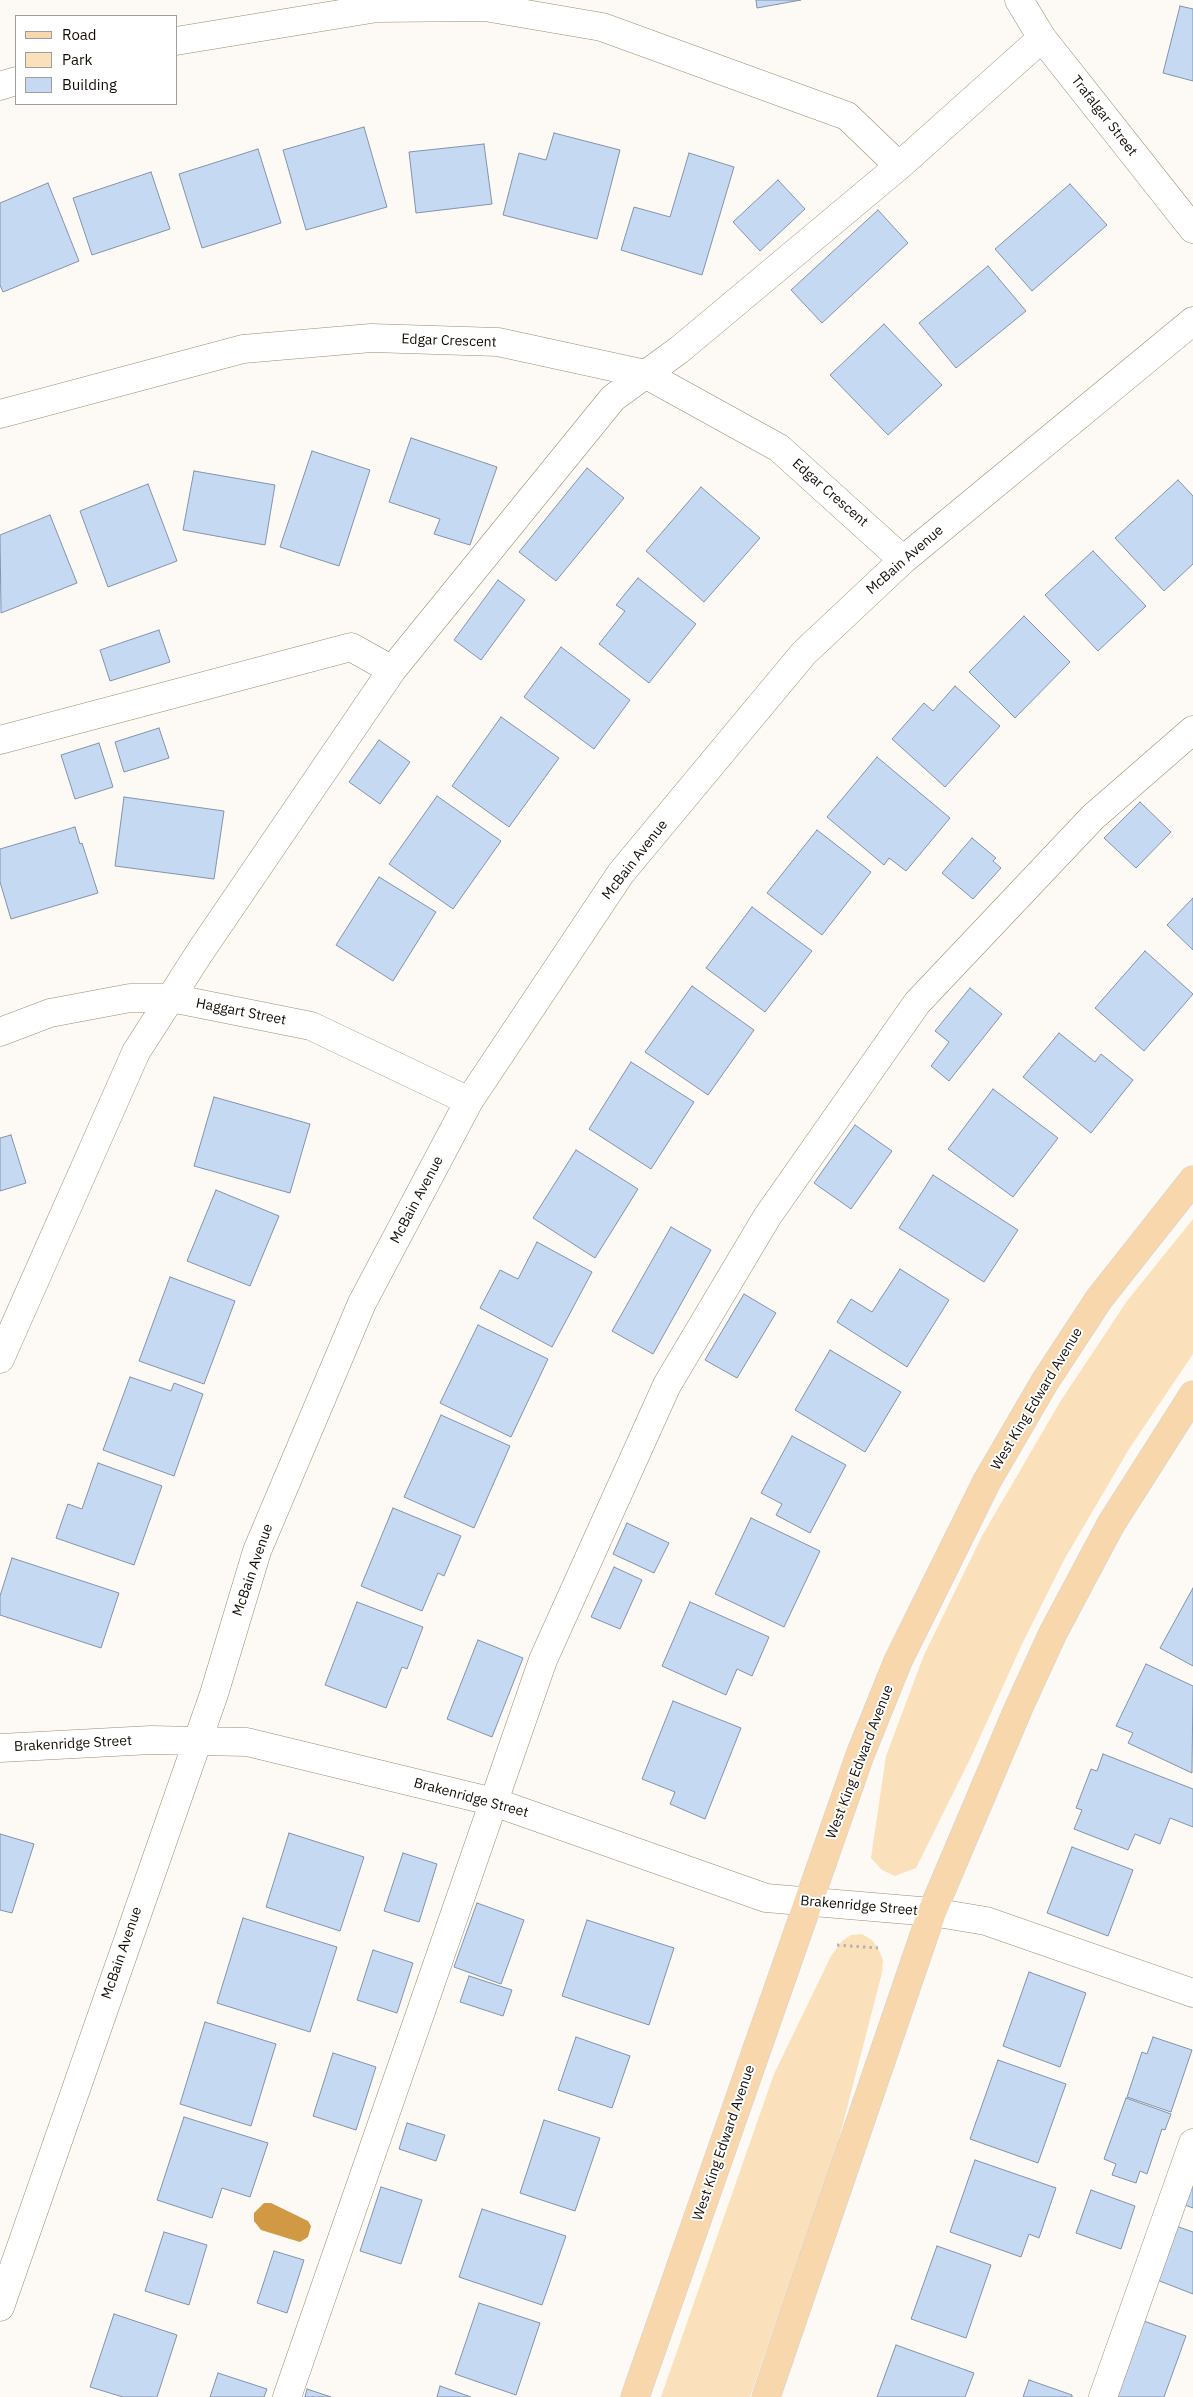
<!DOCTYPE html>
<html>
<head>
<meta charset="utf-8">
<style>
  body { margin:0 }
  #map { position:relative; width:1193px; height:2397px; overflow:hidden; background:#fdf9f4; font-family:"IBM Plex Sans",sans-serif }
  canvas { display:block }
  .legend { position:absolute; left:15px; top:15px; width:162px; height:90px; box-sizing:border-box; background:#fff; border:1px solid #a09e9b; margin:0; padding:6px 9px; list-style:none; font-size:15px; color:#120c05 }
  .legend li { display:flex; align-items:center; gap:10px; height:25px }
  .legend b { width:25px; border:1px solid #a09e9b }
</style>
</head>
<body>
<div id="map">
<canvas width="1193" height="2397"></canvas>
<ul class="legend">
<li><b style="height:6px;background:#f7d7ab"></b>Road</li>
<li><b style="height:14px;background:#fbe0bc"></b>Park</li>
<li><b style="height:14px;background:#c6d9f2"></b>Building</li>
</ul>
</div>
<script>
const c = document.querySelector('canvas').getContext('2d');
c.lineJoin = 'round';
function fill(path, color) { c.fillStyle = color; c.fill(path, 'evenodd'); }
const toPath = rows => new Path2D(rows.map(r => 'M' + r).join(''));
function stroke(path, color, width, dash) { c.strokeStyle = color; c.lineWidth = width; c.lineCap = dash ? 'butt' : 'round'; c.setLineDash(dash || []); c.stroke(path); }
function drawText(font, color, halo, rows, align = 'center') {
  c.font = font + ' "IBM Plex Sans",sans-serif'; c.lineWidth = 4; c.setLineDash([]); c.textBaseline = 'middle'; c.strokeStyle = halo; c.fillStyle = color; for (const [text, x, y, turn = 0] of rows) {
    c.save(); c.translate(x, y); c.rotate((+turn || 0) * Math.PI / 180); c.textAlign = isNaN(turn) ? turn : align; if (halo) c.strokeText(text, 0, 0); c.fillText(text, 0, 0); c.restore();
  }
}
const green = toPath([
  [1193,1219,1193,1354,1129,1449,1064,1560,1023,1642,971,1757,916,1868,895,1876,882,1870,871,1858,886,1756,924,1655,982,1536,1060,1402,1127,1301],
  [862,1934,872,1940,878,1948,883,1960,882,1973,834,2158,750,2397,661,2397,774,2074,831,1956,842,1941,851,1935]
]);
const water = toPath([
  [264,2203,271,2203,308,2221,311,2226,308,2237,300,2242,261,2230,254,2221,254,2213]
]);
const building = toPath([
  [756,0,801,0,757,8,756,0],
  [1180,6,1193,9,1193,81,1163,73,1180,6],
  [364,127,387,207,306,230,283,150,364,127],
  [554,133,620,150,597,239,503,215,519,153,546,160,554,133],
  [484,144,492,204,416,213,409,152,484,144],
  [258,149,281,223,202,248,179,174,258,149],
  [689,153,734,167,702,275,621,250,634,207,670,217,689,153],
  [151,172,170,229,92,255,73,198,151,172],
  [778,180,805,209,760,251,733,222,778,180],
  [48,183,79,261,3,292,0,285,0,203,48,183],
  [1070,184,1107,225,1032,291,995,249,1070,184],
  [878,210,908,243,822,323,791,290,878,210],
  [988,266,1026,311,956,368,919,323,988,266],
  [884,324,942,385,888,435,830,375,884,324],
  [411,438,497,467,470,545,434,534,440,519,389,502,411,438],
  [312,451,370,470,339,566,280,547,312,451],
  [587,468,624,498,556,581,519,552,587,468],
  [194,471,275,485,265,545,183,530,194,471],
  [1178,480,1193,496,1193,564,1164,591,1115,538,1178,480],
  [148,484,177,561,108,587,80,511,148,484],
  [701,487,760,538,704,602,646,551,701,487],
  [50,515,77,583,1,613,0,535,50,515],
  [1093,551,1146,606,1098,651,1045,595,1093,551],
  [638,578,696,624,649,683,599,644,625,611,616,605,638,578],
  [498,580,525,600,481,660,454,640,498,580],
  [1024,616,1070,662,1015,718,969,672,1024,616],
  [159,630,170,662,110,681,100,650,159,630],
  [561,647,630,700,594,749,524,697,561,647],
  [955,686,1000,726,945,787,892,739,924,703,933,711,955,686],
  [501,717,559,758,509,827,452,786,501,717],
  [159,728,169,758,124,772,115,742,159,728],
  [379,740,410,762,380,804,349,782,379,740],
  [99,743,113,787,75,799,61,755,99,743],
  [877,757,950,818,906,871,889,858,884,865,827,817,877,757],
  [437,796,501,841,453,909,389,864,437,796],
  [124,797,224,811,214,879,115,866,124,797],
  [1140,802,1171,832,1136,868,1104,838,1140,802],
  [75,827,80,844,82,843,98,893,11,919,0,882,0,849,75,827],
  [817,830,871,872,822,935,767,893,817,830],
  [972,838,996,858,993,861,1001,868,973,899,942,873,972,838],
  [379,877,436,912,393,981,336,945,379,877],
  [1193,898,1193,950,1167,925,1193,898],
  [752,907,812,951,765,1012,706,968,752,907],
  [1145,951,1193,994,1144,1051,1095,1008,1145,951],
  [692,986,754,1030,708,1095,645,1052,692,986],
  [970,988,1002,1014,949,1081,931,1066,949,1042,935,1031,970,988],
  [1059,1033,1095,1062,1101,1054,1133,1080,1091,1133,1023,1077,1059,1033],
  [631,1062,694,1102,651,1169,589,1129,631,1062],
  [993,1089,1058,1138,1013,1197,948,1149,993,1089],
  [214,1097,310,1124,290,1193,194,1166,214,1097],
  [855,1125,892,1151,851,1209,814,1183,855,1125],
  [11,1135,26,1183,0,1191,0,1138,11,1135],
  [576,1150,638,1189,595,1258,533,1218,576,1150],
  [933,1175,1018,1230,984,1282,899,1228,933,1175],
  [216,1190,279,1216,250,1286,187,1261,216,1190],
  [671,1227,711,1250,653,1354,612,1331,671,1227],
  [537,1242,592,1272,552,1347,480,1308,500,1270,518,1279,537,1242],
  [900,1269,949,1300,907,1367,837,1322,851,1299,872,1312,900,1269],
  [170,1277,235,1301,204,1384,139,1361,170,1277],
  [744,1294,776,1313,737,1378,705,1360,744,1294],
  [478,1325,548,1359,511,1437,440,1403,478,1325],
  [830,1350,901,1392,865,1452,795,1410,830,1350],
  [130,1377,171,1391,174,1383,203,1394,174,1476,103,1450,130,1377],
  [441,1415,510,1446,474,1528,404,1497,441,1415],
  [792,1436,846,1465,810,1533,776,1515,782,1504,761,1493,792,1436],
  [98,1463,162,1486,134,1565,56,1538,68,1504,82,1509,98,1463],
  [393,1508,461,1536,444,1576,438,1573,422,1611,361,1586,393,1508],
  [751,1518,820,1551,784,1627,715,1594,751,1518],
  [627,1523,669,1543,654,1573,613,1554,627,1523],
  [12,1558,119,1593,101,1648,0,1615,0,1596,12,1558],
  [614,1567,642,1580,620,1629,591,1617,614,1567],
  [1193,1588,1193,1666,1160,1648,1193,1588],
  [357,1602,423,1627,407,1669,402,1667,386,1708,325,1685,357,1602],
  [690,1602,769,1637,752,1676,737,1669,726,1695,662,1666,690,1602],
  [478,1640,523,1658,492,1737,447,1719,478,1640],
  [1146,1664,1193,1686,1192,1773,1128,1743,1133,1733,1116,1726,1146,1664],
  [673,1701,741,1728,705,1819,670,1804,675,1792,642,1779,673,1701],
  [1103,1754,1193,1789,1193,1827,1170,1818,1160,1844,1135,1834,1128,1850,1074,1829,1082,1810,1076,1808,1091,1769,1097,1771,1103,1754],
  [289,1833,364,1857,340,1931,266,1907,289,1833],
  [0,1834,34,1844,12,1913,0,1910,0,1834],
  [1072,1847,1133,1870,1108,1936,1047,1913,1072,1847],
  [403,1853,437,1864,419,1922,384,1911,403,1853],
  [477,1903,524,1920,501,1984,454,1967,477,1903],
  [243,1918,337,1947,310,2032,217,2003,243,1918],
  [587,1920,674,1948,649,2025,562,1996,587,1920],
  [373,1950,413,1963,397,2013,357,2000,373,1950],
  [1029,1972,1086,1993,1060,2067,1003,2046,1029,1972],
  [469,1976,512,1990,503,2016,460,2002,469,1976],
  [205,2022,276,2044,251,2126,180,2104,205,2022],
  [576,2037,630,2056,612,2108,558,2090,576,2037],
  [1153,2037,1192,2050,1171,2112,1127,2097,1142,2052,1147,2054,1153,2037],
  [333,2053,376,2067,356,2130,313,2116,333,2053],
  [998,2060,1066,2084,1038,2163,970,2139,998,2060],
  [1126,2098,1171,2114,1165,2130,1162,2129,1147,2174,1140,2171,1136,2183,1112,2175,1116,2164,1104,2159,1126,2098],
  [184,2117,268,2143,250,2197,222,2188,212,2218,157,2200,184,2117],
  [544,2120,600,2138,575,2211,520,2193,544,2120],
  [407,2123,445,2135,436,2161,399,2149,407,2123],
  [975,2160,1056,2188,1039,2238,1029,2234,1021,2257,950,2232,975,2160],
  [1193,2172,1193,2208,1182,2204,1193,2172],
  [381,2187,422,2200,401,2264,360,2251,381,2187],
  [1091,2190,1135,2206,1121,2249,1076,2233,1091,2190],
  [482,2209,566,2236,542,2305,459,2277,482,2209],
  [1173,2225,1193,2232,1193,2294,1157,2280,1173,2225],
  [164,2232,207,2245,189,2305,145,2291,164,2232],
  [937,2246,991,2265,966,2338,911,2319,937,2246],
  [274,2251,304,2260,287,2313,257,2303,274,2251],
  [479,2303,540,2323,516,2395,455,2374,479,2303],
  [114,2314,177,2335,157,2397,123,2397,90,2387,114,2314],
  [1141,2320,1186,2336,1164,2397,1115,2397,1141,2320],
  [896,2345,974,2373,965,2397,877,2397,896,2345],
  [218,2373,267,2389,264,2397,210,2397,218,2373],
  [1029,2380,1072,2395,1072,2397,1023,2397,1029,2380],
  [440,2386,471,2397,437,2397,440,2386],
  [307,2389,331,2397,305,2397,307,2389]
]);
const path = toPath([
  [837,1945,878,1948]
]);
const minor = toPath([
  [1019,0,1042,38,1193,229],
  [176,41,377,8,485,7,602,27,847,116,899,166],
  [0,86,16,81],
  [0,414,243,349,371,338,498,342,645,374,779,448,903,560],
  [0,740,351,647,392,670],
  [0,1032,50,1013,130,998,171,998,311,1026,469,1101],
  [0,1359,136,1052,200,952,392,670,613,398,679,350,899,166,1042,38],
  [0,1748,151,1740,247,1742,494,1802,766,1898,932,1912,986,1921,1193,1993],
  [0,2307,214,1694,257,1551,362,1303,469,1101,621,873,804,653,903,560,1193,321],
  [287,2397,543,1660,667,1385,767,1217,917,1003,1093,817,1193,730],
  [1103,2397,1193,2143]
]);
const major = toPath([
  [635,2397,860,1755,898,1661,987,1481,1044,1383,1099,1299,1193,1180],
  [766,2397,932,1912,1019,1707,1053,1633,1111,1524,1193,1395]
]);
const streetNames = [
  ["Trafalgar Street",1104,116,52],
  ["Edgar Crescent",449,341,2],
  ["Edgar Crescent",830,493,41],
  ["McBain Avenue",905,560,-41],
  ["McBain Avenue",635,860,-52],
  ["Haggart Street",241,1012,11],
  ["McBain Avenue",417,1200,-62],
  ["West King Edward Avenue",1037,1399,-59],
  ["McBain Avenue",253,1570,-71],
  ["Brakenridge Street",73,1744,-3],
  ["West King Edward Avenue",860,1762,-69],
  ["Brakenridge Street",471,1798,15],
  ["Brakenridge Street",859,1906,5],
  ["McBain Avenue",122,1953,-71],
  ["West King Edward Avenue",724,2143,-71]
];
fill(green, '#fbe0bc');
fill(water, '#d29945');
fill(building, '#c6d9f2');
stroke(building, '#8294ab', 1);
stroke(minor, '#9d8b73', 29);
stroke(major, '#d4d3d2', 29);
stroke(path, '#b6b2ac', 3, [2.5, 4]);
stroke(minor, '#fff', 28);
stroke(major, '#f7d7ab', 28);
drawText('14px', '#120c05', '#fff', streetNames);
</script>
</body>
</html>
